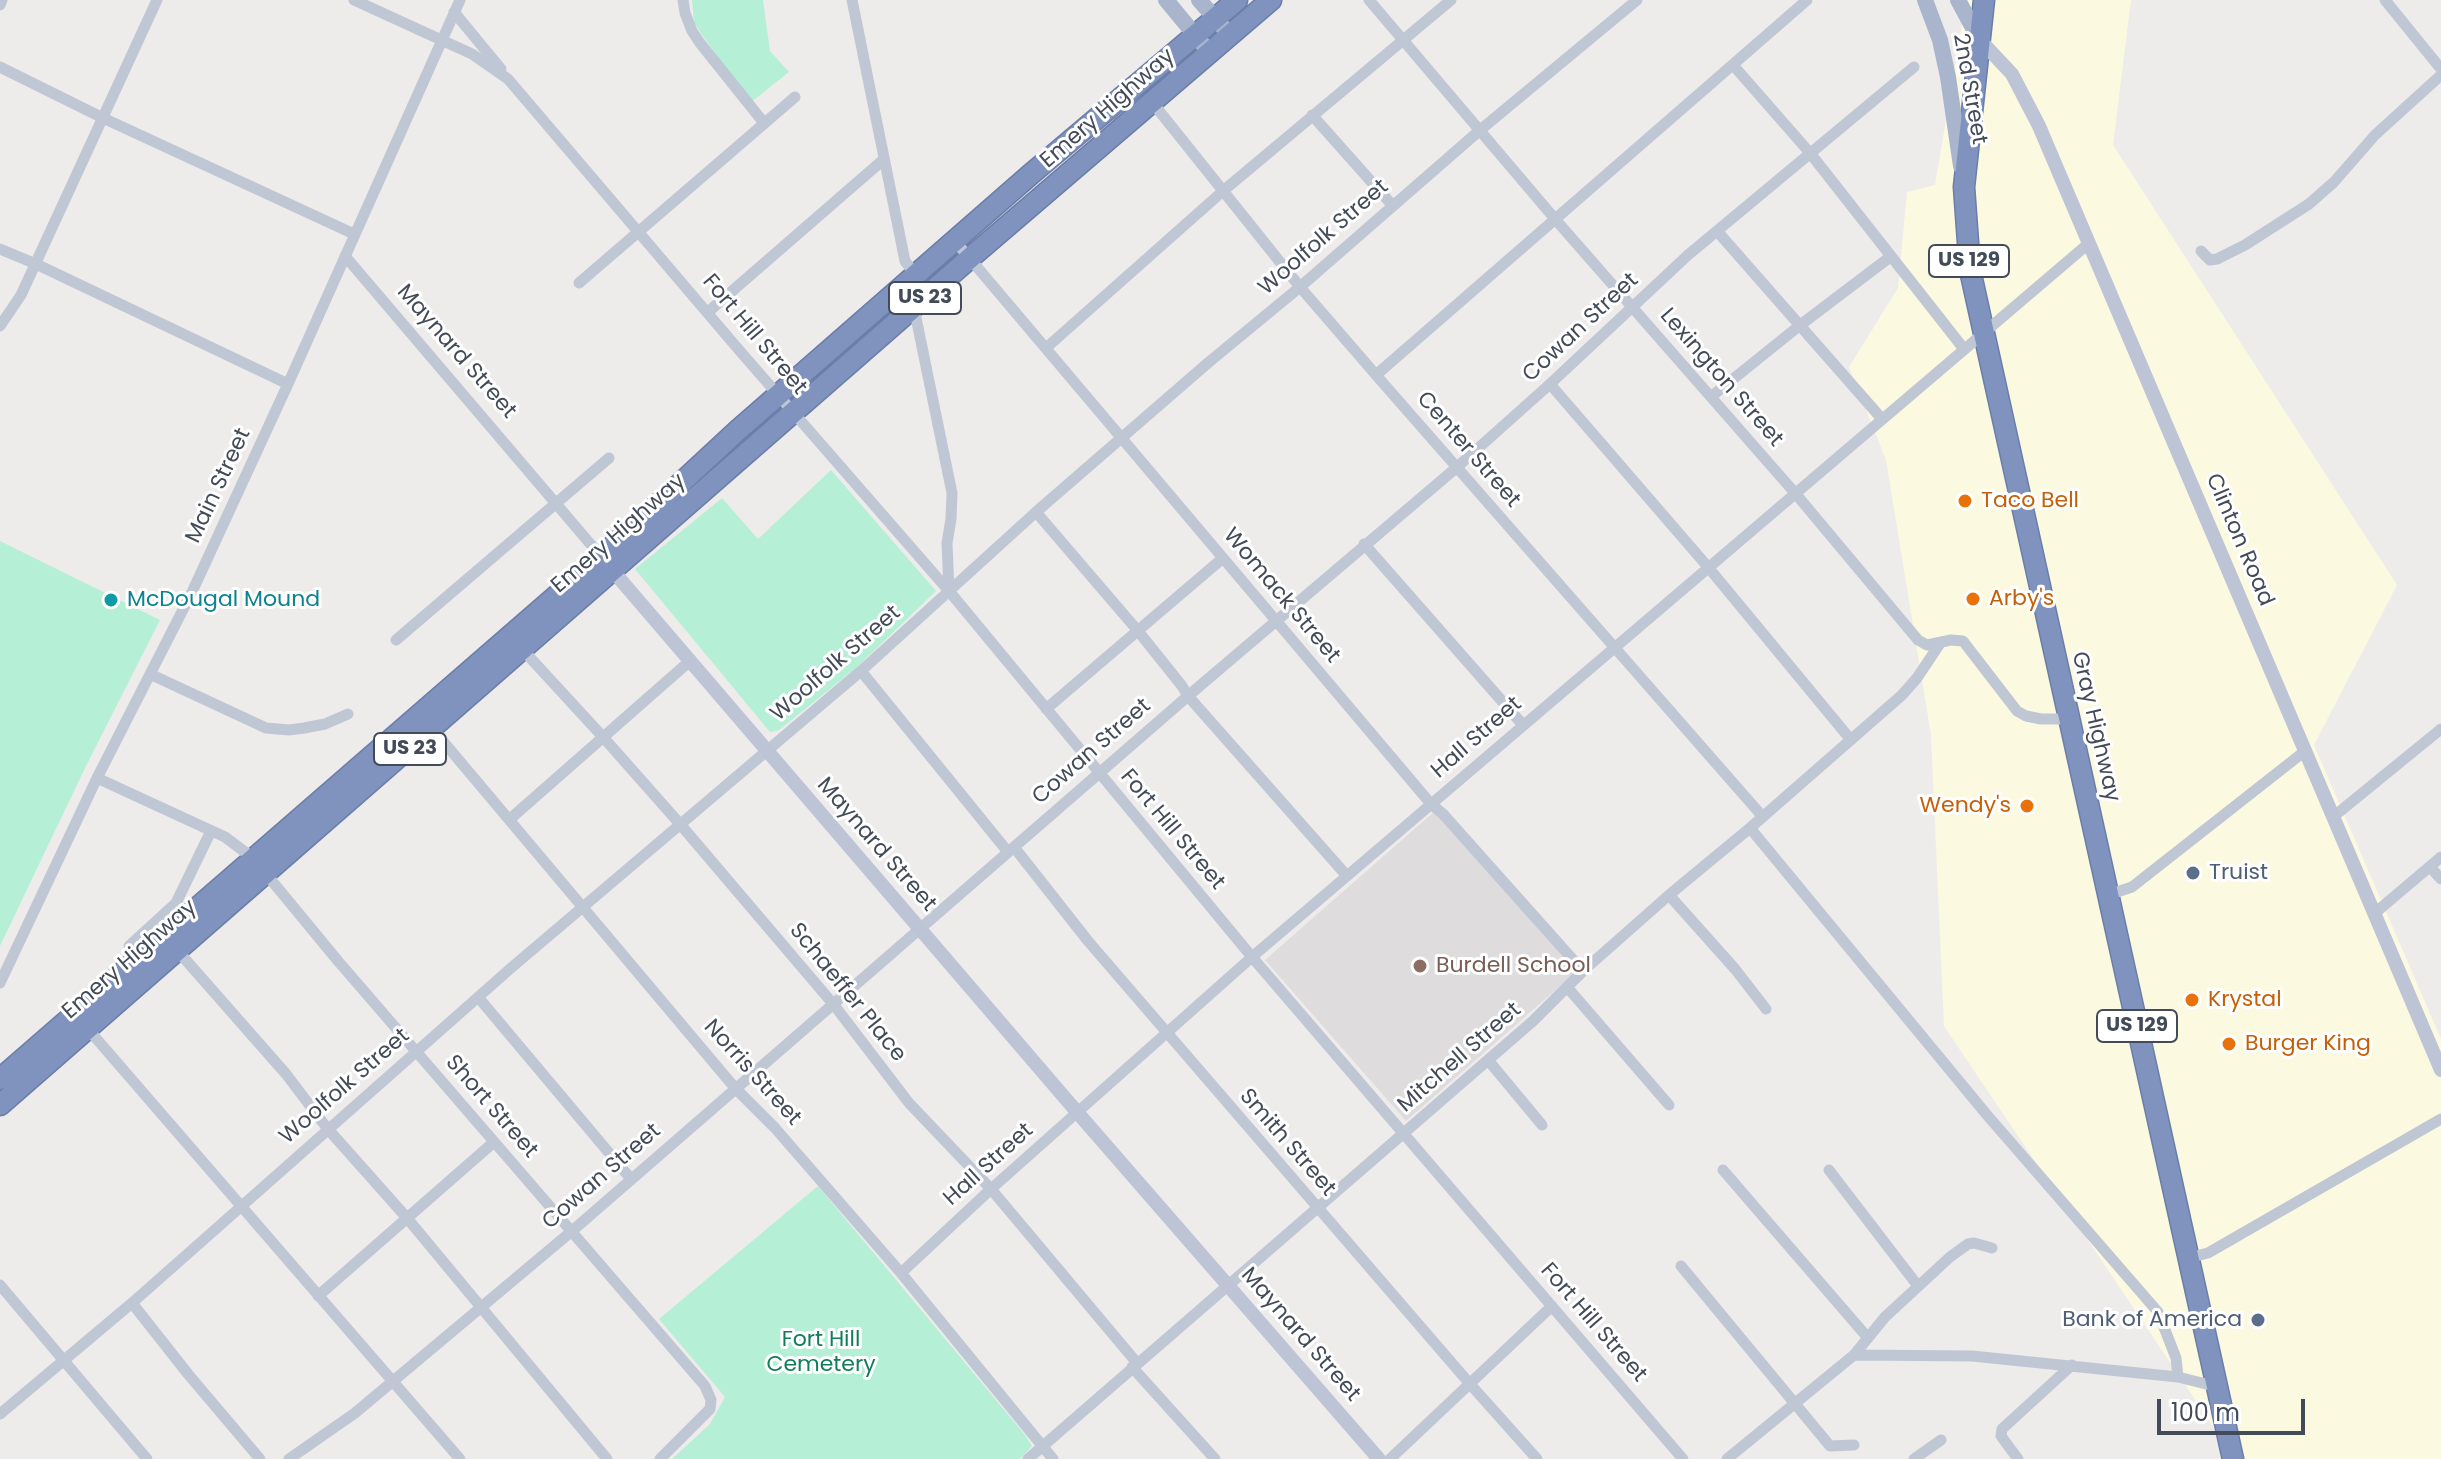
<!DOCTYPE html>
<html>
<head>
<meta charset="utf-8">
<style>
  body { margin:0 }
  #map { position:relative; width:2441px; height:1459px; overflow:hidden; background:#eeebeb; font-family:Poppins,sans-serif }
  canvas { display:block }
  .scale { position:absolute; left:2157px; top:1399px; width:148px; height:36px; box-sizing:border-box; border:4px solid #434b59; border-top:0; padding-left:10px; font-size:24px; line-height:28px; white-space:nowrap; color:#434b59; -webkit-text-stroke:6px #fff; paint-order:stroke }
</style>
</head>
<body>
<div id="map">
<canvas width="2441" height="1459"></canvas>
<div class="scale">100 m</div>
</div>
<script>
const c = document.querySelector('canvas').getContext('2d');
c.lineJoin = 'round';
function fill(path, color) { c.fillStyle = color; c.fill(path, 'evenodd'); }
const toPath = rows => new Path2D(rows.map(r => 'M' + r).join(''));
function stroke(path, color, width, dash) { c.strokeStyle = color; c.lineWidth = width; c.lineCap = dash ? 'butt' : 'round'; c.setLineDash(dash || []); c.stroke(path); }
function drawText(font, color, halo, rows, align = 'center') {
  c.font = font + ' Poppins,sans-serif'; c.lineWidth = 6; c.setLineDash([]); c.textBaseline = 'middle'; c.strokeStyle = halo; c.fillStyle = color; for (const [text, x, y, turn = 0] of rows) {
    c.save(); c.translate(x, y); c.rotate((+turn || 0) * Math.PI / 180); c.textAlign = isNaN(turn) ? turn : align; if (halo) c.strokeText(text, 0, 0); c.fillText(text, 0, 0); c.restore();
  }
}
const commercial = toPath([
  [1966,0,2131,0,2113,145,2397,585,2314,745,2441,1039,2441,1459,2218,1459,2231,1453,1944,1026,1931,735,1886,460,1849,367,1898,288,1907,192,1935,185]
]);
const education = toPath([
  [1435,811,1576,972,1406,1121,1265,960]
]);
const green = toPath([
  [692,0,763,0,770,51,789,72,750,103,694,23],
  [831,470,936,591,857,667,779,730,770,732,635,569,722,498,758,539],
  [0,541,160,620,86,766,0,946],
  [818,1186,1025,1435,1032,1446,1020,1459,672,1459,710,1424,725,1397,659,1319]
]);
const street = toPath([
  [354,0,472,54,508,79,739,350,949,591,1252,957,1683,1459],
  [683,0,685,13,692,31,700,43,764,123],
  [852,0,905,261,916,276],
  [1369,0,1555,219,1795,493,1918,640,1927,645,1951,640,1963,641,2017,711,2026,716,2041,719,2070,719],
  [2385,0,2441,69],
  [0,5,2,0],
  [454,12,501,69],
  [1733,65,1810,153,1964,349],
  [0,67,103,118,354,234],
  [1152,102,1300,287,1376,375,1763,817],
  [1312,115,1393,206],
  [1717,231,1882,419],
  [955,241,1431,804,1443,814,1583,971],
  [0,249,36,264,288,384],
  [2201,251,2210,260,2217,259,2245,245,2309,204,2334,182,2375,135,2441,75],
  [345,256,604,560],
  [579,283,795,97],
  [914,308,952,493,951,519,947,543,949,591],
  [708,312,883,160],
  [0,326,21,295,157,0],
  [1046,348,1223,191,1451,0],
  [1376,375,1807,0],
  [1550,384,1708,567,1851,740],
  [1712,396,1799,326,1890,257],
  [1036,512,1138,631,1182,686,1188,696,1347,876],
  [1364,544,1523,725],
  [396,640,609,458],
  [523,650,603,737,680,824,834,1005,909,1103,991,1189,1137,1363],
  [861,671,1008,852],
  [152,675,266,728,289,730,304,728,325,724,348,714],
  [1046,709,1223,558],
  [431,727,735,1088,775,1128,901,1273,1053,1459],
  [97,778,225,837,253,858,338,961,705,1386,711,1400,710,1409,660,1459],
  [2333,817,2441,729],
  [510,819,691,660],
  [1750,828,1987,1115,2158,1312,2176,1358,2178,1377],
  [1014,847,1088,941,1470,1384,1537,1459],
  [2430,867,2441,879],
  [1669,895,1735,969,1766,1009],
  [2108,895,2132,887,2305,751],
  [2375,913,2441,857],
  [129,946,176,903,211,831],
  [177,950,286,1074,327,1128,407,1218,607,1459],
  [0,983,97,778,192,592,288,384,460,0],
  [1567,987,1669,1105],
  [478,997,631,1179],
  [88,1029,460,1459],
  [1488,1060,1542,1125],
  [1723,1170,1868,1338],
  [1829,1170,1918,1286],
  [2188,1258,2208,1253,2441,1119],
  [1681,1266,1830,1446,1854,1445],
  [901,1273,991,1189,1252,957,2088,244],
  [0,1285,147,1459],
  [318,1296,494,1142],
  [132,1303,188,1374,260,1459],
  [1854,1355,1885,1317,1950,1257,1968,1244,1974,1243,1992,1248],
  [1132,1367,1215,1459],
  [0,1414,132,1303,511,968,861,671,1036,512,1209,362,1300,287,1479,131,1637,0],
  [289,1459,355,1413,572,1231,1188,696,1456,468,1550,384,1688,255,1914,67],
  [1028,1459,1533,1021,1583,971,1669,895,1750,828,1902,695,1917,678,1941,642],
  [1390,1459,1552,1306],
  [1727,1459,1854,1355,1972,1356,2178,1377,2218,1387],
  [1914,1459,1941,1440],
  [2018,1459,2001,1436,2002,1429,2072,1365]
]);
const secondary = toPath([
  [1979,39,2012,74,2039,126,2441,1070],
  [613,571,1077,1112,1379,1459]
]);
const primary = toPath([
  [1166,0,1210,53],
  [1199,0,1230,35],
  [1925,0,1940,40,1948,77,1961,166],
  [1958,0,1979,39]
]);
const highway = toPath([
  [1984,0,1964,187,1970,270,2233,1459],
  [0,1079,601,557,737,431,1031,174,1237,0],
  [0,1105,970,258,1271,0]
]);
const markers = [
  [1965,501,8,"#e8710a"],
  [1973,599,8,"#e8710a"],
  [111,600,8,"#0f9aa8"],
  [2027,806,8,"#e8710a"],
  [2193,873,8,"#5c6f8a"],
  [1420,966,8,"#8d6e63"],
  [2192,1000,8,"#e8710a"],
  [2229,1044,8,"#e8710a"],
  [2258,1320,8,"#5c6f8a"]
];
const shields = [
  [1969,261,80],
  [925,298,72],
  [410,749,72],
  [2137,1026,80]
];
const shieldNames = [
  ["US 129",1969,261],
  ["US 23",925,298],
  ["US 23",410,749],
  ["US 129",2137,1026]
];
const streetNames = [
  ["2nd Street",1969,89,80],
  ["Emery Highway",1108,109,-41],
  ["Woolfolk Street",1324,238,-41],
  ["Cowan Street",1581,328,-43],
  ["Fort Hill Street",754,335,50],
  ["Maynard Street",456,352,49],
  ["Lexington Street",1721,378,49],
  ["Center Street",1468,450,49],
  ["Main Street",219,486,-65],
  ["Emery Highway",619,534,-41],
  ["Clinton Road",2239,540,67],
  ["Womack Street",1281,596,50],
  ["Woolfolk Street",836,664,-41],
  ["Gray Highway",2095,727,77],
  ["Hall Street",1477,738,-41],
  ["Cowan Street",1092,752,-41],
  ["Fort Hill Street",1172,830,50],
  ["Maynard Street",876,845,49],
  ["Emery Highway",130,960,-41],
  ["Schaeffer Place",847,993,51],
  ["Mitchell Street",1460,1058,-41],
  ["Norris Street",752,1073,48],
  ["Woolfolk Street",345,1087,-41],
  ["Short Street",491,1107,49],
  ["Smith Street",1287,1143,49],
  ["Hall Street",989,1165,-42],
  ["Cowan Street",602,1177,-41],
  ["Fort Hill Street",1593,1323,49],
  ["Maynard Street",1300,1335,49]
];
const foodNames = [
  ["Taco Bell",1981,501],
  ["Arby's",1989,599],
  ["Wendy's",2011,806,"right"],
  ["Krystal",2208,1000],
  ["Burger King",2245,1044]
];
const cultureNames = [
  ["McDougal Mound",127,600]
];
const serviceNames = [
  ["Truist",2209,873],
  ["Bank of America",2242,1320,"right"]
];
const educationNames = [
  ["Burdell School",1436,966]
];
const parkNames = [
  ["Fort Hill",821,1340],
  ["Cemetery",821,1365]
];
fill(commercial, '#fcf9e1');
fill(education, '#dfdcdd');
fill(green, '#b5f0d6');
stroke(highway, '#6b7ea9', 23);
stroke(street, '#c0c7d4', 11);
stroke(secondary, '#bcc4d6', 14);
stroke(primary, '#a8b5cd', 16);
stroke(highway, '#7f93be', 20);
for (const [x, y, r, color] of markers) { const dot = new Path2D(); dot.arc(x, y, r, 0, 2 * Math.PI); c.fillStyle = color; c.fill(dot); stroke(dot, '#fff', 3); }
for (const [x, y, w] of shields) { const box = new Path2D(); box.roundRect(x - w / 2, y - 16, w, 32, 6); c.fillStyle = '#fff'; c.fill(box); stroke(box, '#434b59', 2); }
drawText('bold 20px', '#434b59', null, shieldNames);
drawText('22px', '#434b59', '#fff', streetNames);
drawText('22px', '#c56008', '#fff', foodNames, 'left');
drawText('22px', '#0d838f', '#fff', cultureNames, 'left');
drawText('22px', '#4e5e75', '#fff', serviceNames, 'left');
drawText('22px', '#785e54', '#fff', educationNames, 'left');
drawText('22px', '#117d59', '#fff', parkNames);
</script>
</body>
</html>
